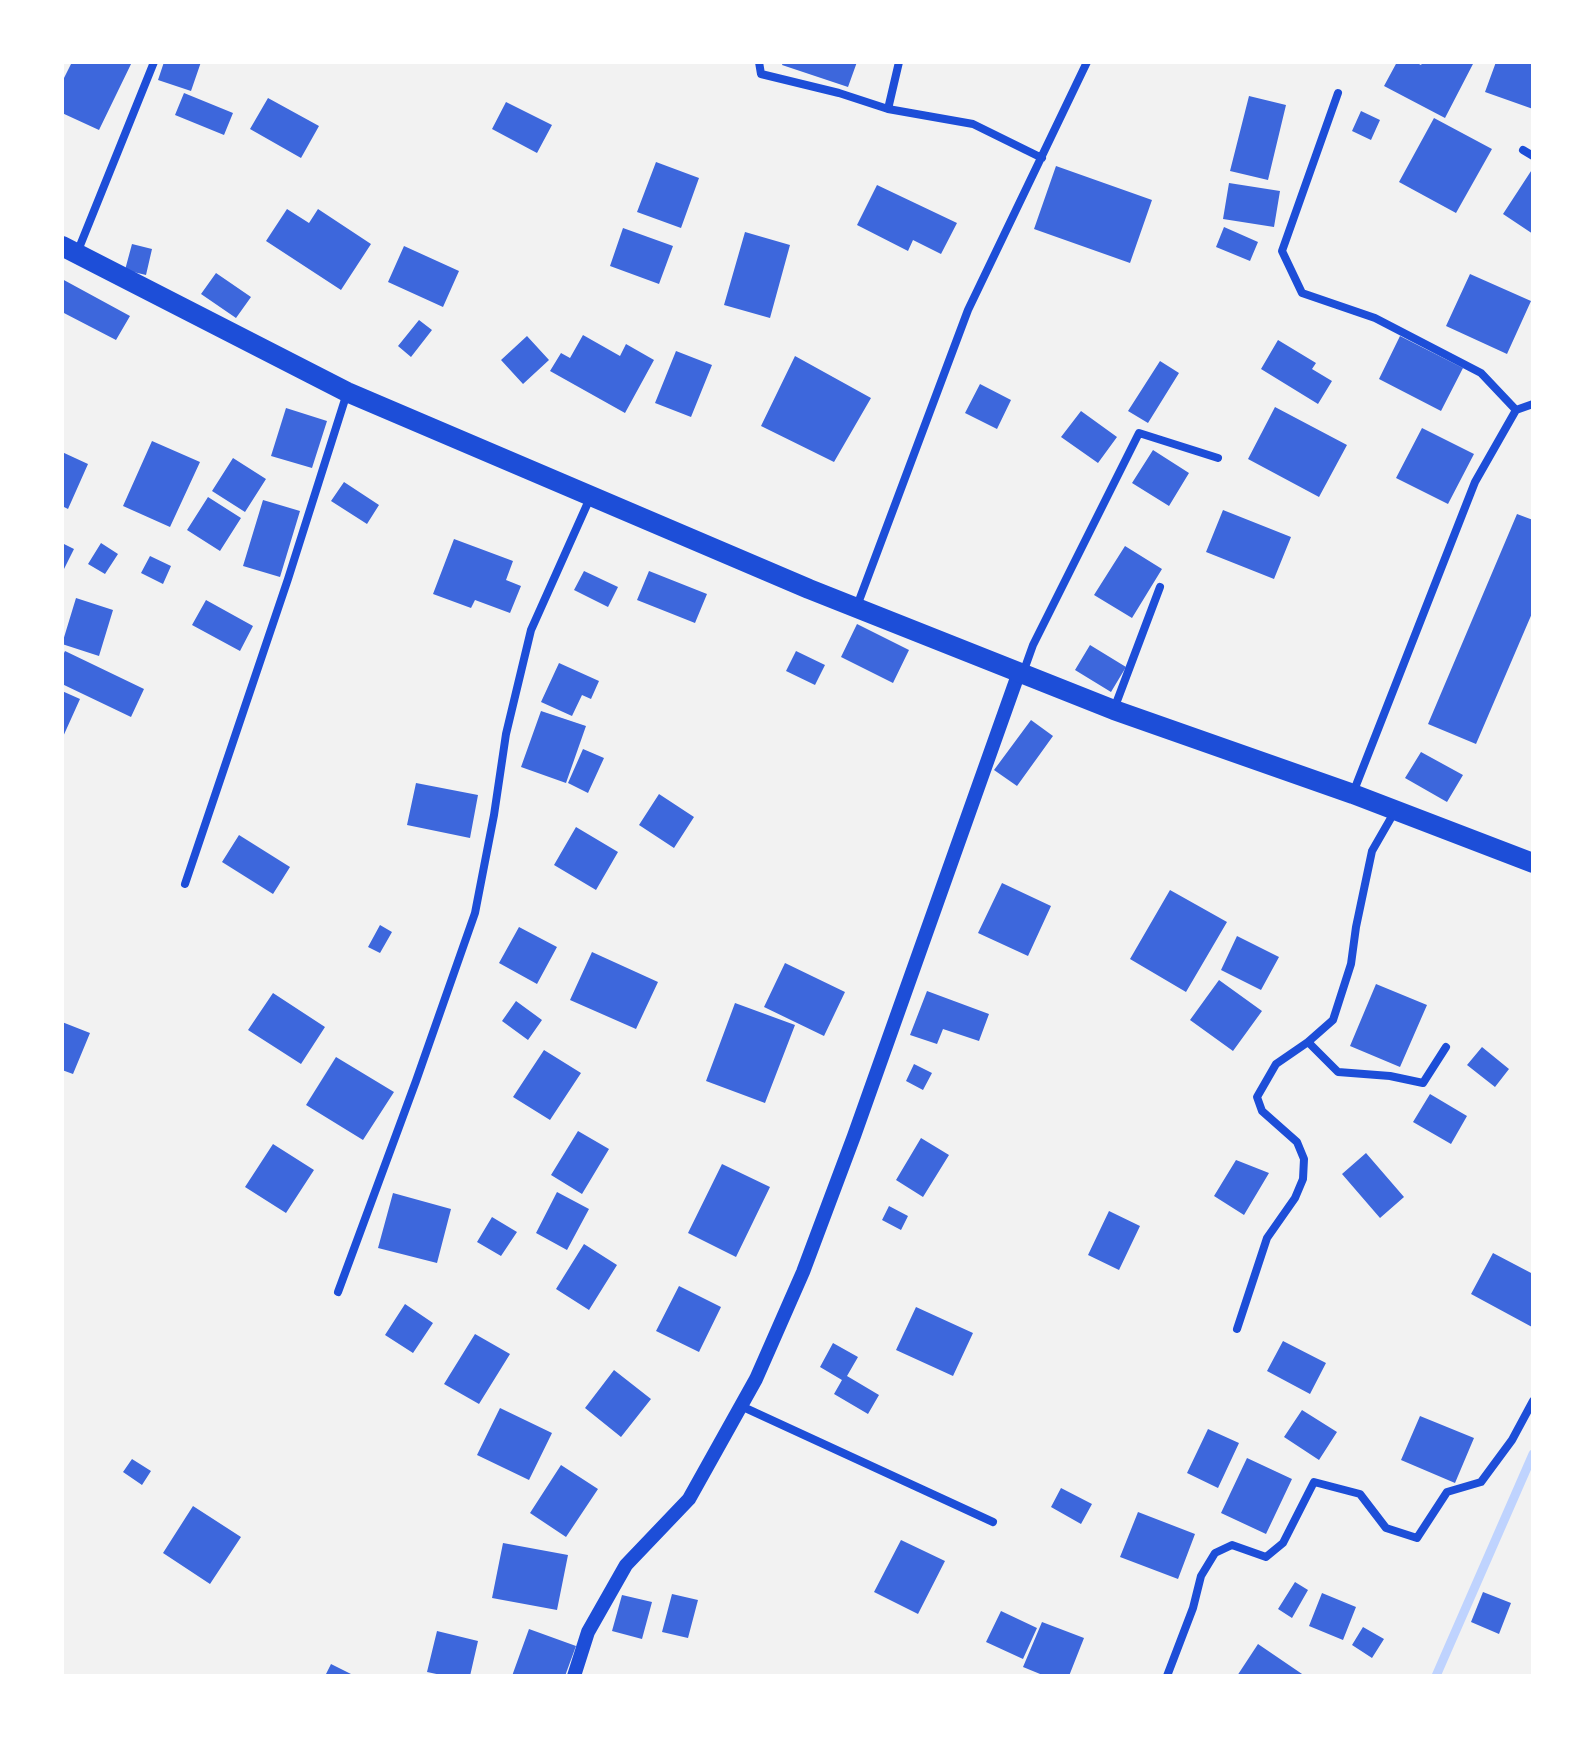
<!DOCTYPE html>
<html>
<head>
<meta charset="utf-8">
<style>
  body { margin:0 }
  #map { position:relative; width:1595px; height:1738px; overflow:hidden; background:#f2f2f2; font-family:Lora,serif }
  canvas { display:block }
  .frame { position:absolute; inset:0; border:64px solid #fff; pointer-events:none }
</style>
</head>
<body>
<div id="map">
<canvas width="1595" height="1738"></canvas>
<div class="frame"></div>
</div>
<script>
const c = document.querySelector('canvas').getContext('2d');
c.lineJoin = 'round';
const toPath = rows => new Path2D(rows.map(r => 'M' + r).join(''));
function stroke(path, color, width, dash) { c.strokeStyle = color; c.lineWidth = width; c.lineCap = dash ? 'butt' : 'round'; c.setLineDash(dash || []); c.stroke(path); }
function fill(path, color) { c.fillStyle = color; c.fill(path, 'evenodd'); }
const stream = toPath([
  [1436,1676,1533,1454]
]);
const building = toPath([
  [72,62,132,62,99,130,62,113,62,82],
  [164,62,201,62,191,91,158,80],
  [783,62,857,62,848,87,782,65],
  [1397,62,1415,62,1421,65,1423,62,1474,62,1445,118,1384,86],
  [1496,62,1533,62,1533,109,1485,92],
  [184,93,233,113,224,135,175,115],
  [1249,96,1286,105,1268,180,1230,171],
  [268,98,319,126,301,158,250,129],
  [506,102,552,125,537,153,492,129],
  [1361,111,1380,120,1371,140,1352,131],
  [1434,118,1492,149,1456,213,1399,182],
  [656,162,699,178,681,228,637,212],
  [1056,166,1152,200,1130,263,1034,229],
  [1533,168,1533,234,1503,214],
  [1229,183,1280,191,1274,227,1223,219],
  [877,185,957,223,941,254,913,240,908,251,857,225],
  [287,209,309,223,318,209,371,244,341,290,266,241],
  [1224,227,1258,242,1250,261,1216,247],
  [623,228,673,246,659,284,610,266],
  [745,232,790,245,770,318,724,305],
  [132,244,152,249,146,275,125,270],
  [404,246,459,271,443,307,388,282],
  [216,273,251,297,236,318,201,294],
  [1470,274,1531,301,1507,354,1446,326],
  [62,279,130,316,116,340,62,312],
  [419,320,432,330,411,357,398,346],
  [583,335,620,356,626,344,654,360,625,413,550,371,561,353,570,358],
  [527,336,549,360,523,384,501,360],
  [1400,336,1463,368,1441,411,1379,379],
  [1278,340,1316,363,1312,369,1332,381,1318,404,1261,369],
  [676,351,712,365,691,417,655,403],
  [795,356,871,398,834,462,761,426],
  [1160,361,1179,373,1148,423,1128,411],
  [980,384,1011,400,997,429,965,413],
  [1275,407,1347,445,1319,497,1248,459],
  [286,408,327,421,312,468,271,456],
  [1081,411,1117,437,1098,463,1061,437],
  [1422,428,1474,454,1448,504,1396,478],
  [152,441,200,462,170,527,123,506],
  [1153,450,1189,473,1169,506,1132,483],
  [62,452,88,464,68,509,62,506],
  [233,458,266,479,245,512,212,491],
  [344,482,379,505,367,524,331,501],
  [208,497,241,518,220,551,187,530],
  [263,500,300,511,280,577,243,566],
  [1223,510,1291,537,1274,579,1206,552],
  [1517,514,1533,520,1533,611,1476,744,1428,724],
  [454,539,513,561,506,580,521,586,510,613,475,600,471,608,433,594],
  [62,543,74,549,62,573],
  [101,543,118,554,105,574,88,564],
  [1125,546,1162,569,1132,618,1094,595],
  [150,556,171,566,163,584,141,573],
  [584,571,618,587,608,607,574,590],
  [649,571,707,594,695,623,637,600],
  [76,598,113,610,99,656,62,644],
  [206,600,253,626,240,651,192,625],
  [857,624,909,650,893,683,841,657],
  [1090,645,1126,667,1111,692,1075,670],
  [65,651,144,689,131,717,62,684,62,657],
  [796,651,825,665,815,685,786,671],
  [559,663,599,681,591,699,582,695,572,716,541,702],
  [62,691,80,699,62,739],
  [541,711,586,726,566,783,521,767],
  [1031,720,1053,736,1017,786,994,770],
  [583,749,604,758,588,793,568,783],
  [1421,752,1463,775,1447,802,1405,778],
  [416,783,478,795,470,838,407,825],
  [659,794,694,817,674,848,639,825],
  [576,827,618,852,596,890,554,865],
  [239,835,290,867,273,894,222,862],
  [1002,883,1051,906,1028,956,978,933],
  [1170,890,1227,922,1186,992,1130,959],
  [380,925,392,932,380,953,368,947],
  [519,927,557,947,537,984,499,963],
  [1237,936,1279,957,1261,990,1221,970],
  [592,952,658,982,636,1029,570,1000],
  [785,963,845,992,824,1036,764,1007],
  [1219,980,1262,1011,1233,1051,1190,1020],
  [1376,984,1427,1005,1400,1067,1350,1046],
  [927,991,989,1014,979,1041,943,1029,937,1044,910,1035],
  [273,993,325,1027,301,1064,248,1030],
  [516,1001,542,1020,528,1040,502,1021],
  [735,1003,795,1025,765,1103,706,1081],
  [62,1022,90,1033,73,1074,62,1070],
  [1482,1047,1509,1069,1495,1087,1467,1065],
  [544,1050,581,1073,550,1120,513,1097],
  [336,1057,394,1092,363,1140,306,1105],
  [914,1064,932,1073,923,1090,906,1081],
  [1430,1094,1467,1116,1451,1144,1413,1122],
  [578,1131,609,1149,582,1194,551,1175],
  [921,1138,949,1155,923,1197,896,1180],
  [273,1144,314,1170,286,1213,245,1187],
  [1366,1153,1404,1197,1380,1218,1342,1174],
  [1236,1160,1269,1173,1244,1215,1214,1196],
  [722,1164,770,1187,736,1257,688,1233],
  [557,1192,589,1209,567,1250,536,1233],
  [393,1193,451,1209,437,1263,378,1248],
  [889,1206,908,1216,901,1230,882,1220],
  [1109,1211,1140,1226,1119,1270,1088,1255],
  [492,1217,517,1232,501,1256,477,1242],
  [584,1244,617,1265,589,1310,556,1289],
  [1493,1253,1533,1274,1532,1327,1471,1294],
  [679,1286,721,1307,699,1352,656,1331],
  [405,1304,433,1323,413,1353,385,1335],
  [916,1307,973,1333,953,1376,896,1350],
  [475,1334,510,1354,479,1404,444,1384],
  [1283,1341,1326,1363,1310,1394,1267,1371],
  [833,1343,858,1357,847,1376,879,1395,868,1414,834,1394,842,1380,820,1367],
  [614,1370,651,1399,621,1437,585,1408],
  [500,1408,552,1433,529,1480,477,1455],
  [1302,1410,1337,1432,1319,1460,1284,1437],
  [1420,1416,1474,1438,1455,1483,1401,1460],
  [1208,1429,1239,1443,1218,1488,1187,1473],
  [1247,1458,1292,1479,1266,1534,1221,1513],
  [132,1459,151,1471,142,1485,123,1472],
  [561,1465,598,1489,566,1537,530,1513],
  [1061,1488,1092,1504,1081,1524,1051,1507],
  [193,1506,241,1537,210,1584,163,1553],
  [1138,1512,1195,1534,1178,1579,1120,1557],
  [901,1540,945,1561,918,1614,874,1592],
  [503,1543,568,1555,557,1610,492,1598],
  [1295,1582,1308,1590,1292,1618,1278,1609],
  [1483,1592,1511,1603,1499,1634,1471,1622],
  [1322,1593,1356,1607,1343,1640,1309,1626],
  [672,1594,698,1600,688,1638,662,1632],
  [622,1595,652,1602,642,1639,612,1631],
  [1001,1611,1037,1628,1023,1659,986,1642],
  [1042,1622,1084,1638,1069,1676,1045,1676,1023,1667],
  [1363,1627,1384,1639,1372,1658,1352,1645],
  [529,1629,576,1646,565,1676,512,1676],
  [437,1631,478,1641,470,1676,446,1676,427,1672],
  [1258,1644,1305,1676,1237,1676],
  [331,1664,355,1676,325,1676]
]);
const minor = toPath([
  [759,62,761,74,839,93,888,109,973,124,1042,158],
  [1338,93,1282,251,1302,293,1375,318,1481,373,1516,410],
  [888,109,899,62],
  [1523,150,1533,156],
  [77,253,154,62],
  [857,606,968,310,1087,62],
  [1023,673,1033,645,1139,433,1218,458],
  [1114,709,1160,587],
  [1353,793,1475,482,1516,410,1533,404],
  [1395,811,1372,851,1356,927,1351,964,1333,1020,1308,1042,1338,1072,1390,1076,1423,1083,1446,1047],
  [185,884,288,579,347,393],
  [338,1292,416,1081,475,913,494,815,506,734,531,630,590,498],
  [1237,1329,1267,1238,1295,1198,1303,1179,1304,1159,1297,1142,1262,1111,1257,1097,1276,1064,1308,1042],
  [741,1406,993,1522],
  [1167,1676,1193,1608,1201,1576,1215,1553,1232,1545,1266,1557,1283,1543,1314,1482,1360,1494,1386,1528,1417,1538,1447,1492,1481,1482,1512,1440,1533,1401]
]);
const tertiary = toPath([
  [574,1676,588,1632,626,1565,689,1499,756,1379,803,1272,854,1136,1019,672]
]);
const primary = toPath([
  [62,246,347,392,809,589,1114,710,1353,794,1533,863]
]);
stroke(stream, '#bfd3fe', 9);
fill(building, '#3d67dc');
stroke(minor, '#1d4ed8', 8);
stroke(tertiary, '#1d4ed8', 14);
stroke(primary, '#1d4ed8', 20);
</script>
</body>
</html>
